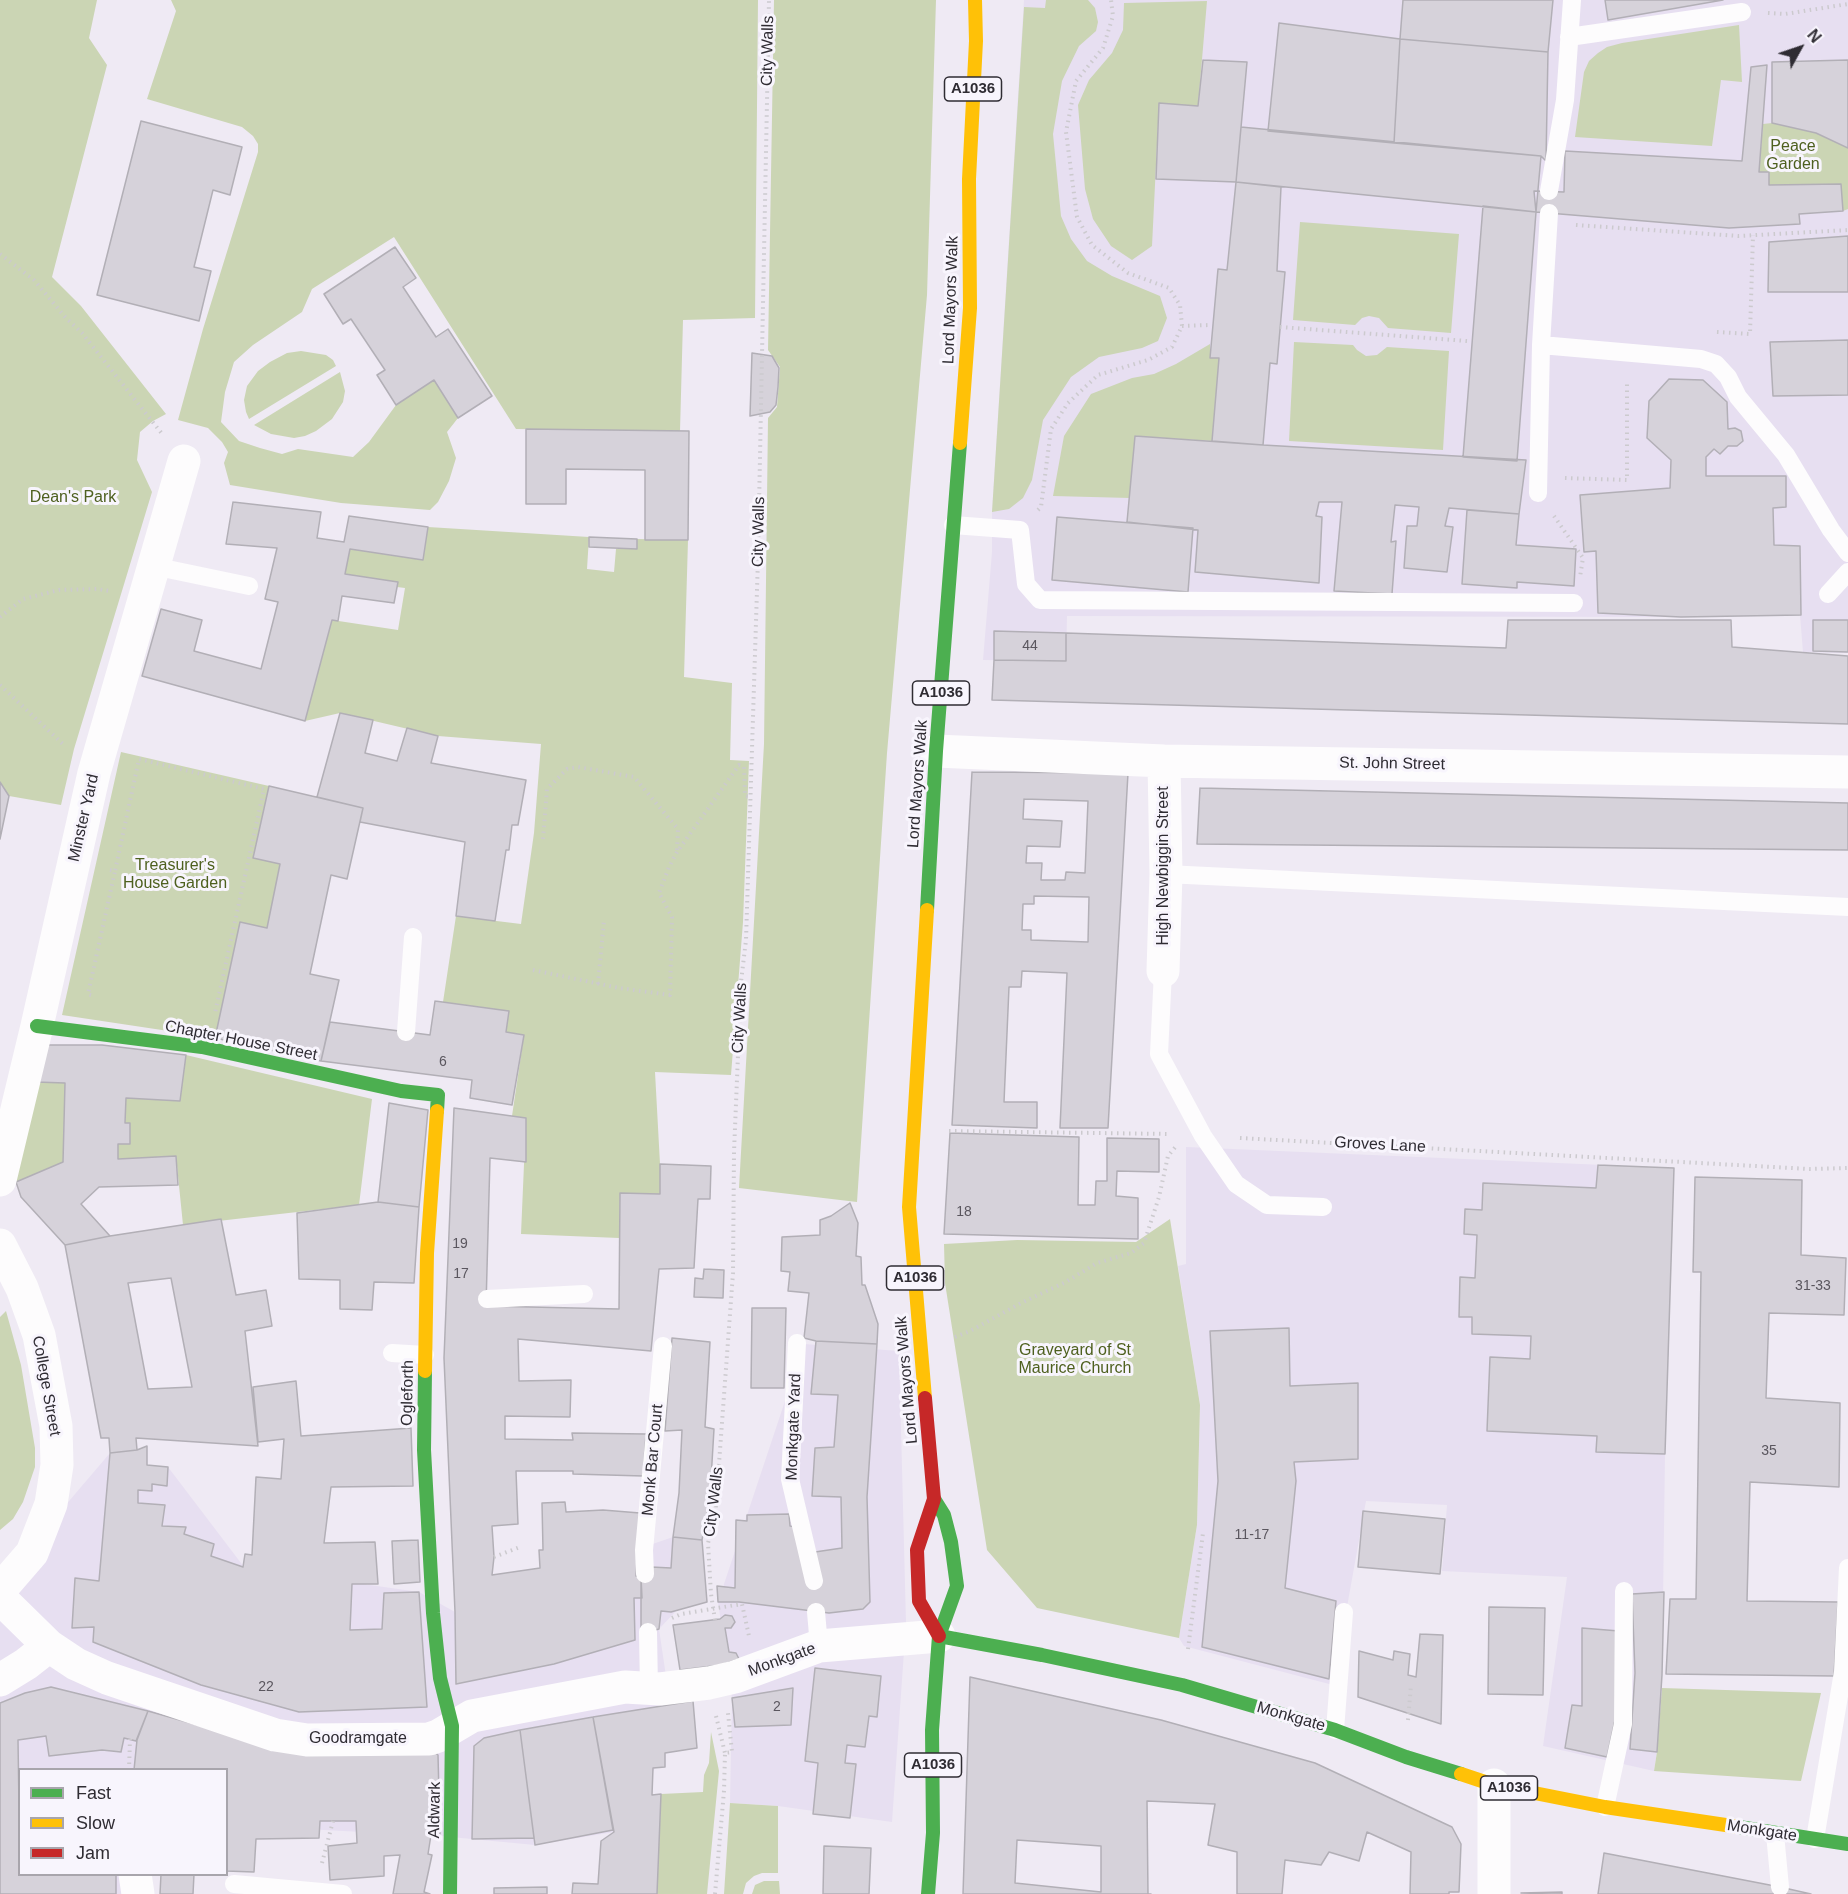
<!DOCTYPE html>
<html>
<head>
<meta charset="utf-8">
<style>
  body { margin:0 }
  #map { position:relative; width:1848px; height:1894px; overflow:hidden; background:#efeaf4; font-family:Arial,sans-serif }
  canvas { display:block }
  .legend { position:absolute; left:18px; top:1768px; width:210px; height:108px; box-sizing:border-box; background:#f8f5fd; border:2px solid #a8a5ac; margin:0; padding:8px 10px; list-style:none; font-size:18px; color:#2f2c33 }
  .legend li { display:flex; align-items:center; gap:12px; height:30px }
  .legend b { width:30px; border:2px solid #a8a5ac }
  .north { position:absolute; left:1770px; top:18px; width:60px; height:60px; -webkit-text-stroke:4px #f8f5fd; paint-order:stroke; rotate:50deg; font-size:16px; font-weight:700; line-height:24px; text-align:center; color:#2f2c33 }
  .north::after { content:''; display:block; margin:auto; width:21px; height:27px; background:#2f2c33; clip-path:polygon(50% 0,100% 100%,50% 72%,0 100%) }
</style>
</head>
<body>
<div id="map">
<canvas width="1848" height="1894"></canvas>
<ul class="legend">
<li><b style="height:8px;background:#4caf50"></b>Fast</li>
<li><b style="height:8px;background:#ffc107"></b>Slow</li>
<li><b style="height:8px;background:#c62828"></b>Jam</li>
</ul>
<div class="north">N</div>
</div>
<script>
const c = document.querySelector('canvas').getContext('2d');
c.lineJoin = 'round';
function fill(path, color) { c.fillStyle = color; c.fill(path, 'evenodd'); }
const toPath = rows => new Path2D(rows.map(r => 'M' + r).join(''));
function stroke(path, color, width, dash) { c.strokeStyle = color; c.lineWidth = width; c.lineCap = dash ? 'butt' : 'round'; c.setLineDash(dash || []); c.stroke(path); }
function drawText(font, color, halo, rows, align = 'center') {
  c.font = font + ' Arial,sans-serif'; c.lineWidth = 6; c.setLineDash([]); c.textBaseline = 'middle'; c.strokeStyle = halo; c.fillStyle = color; for (const [text, x, y, turn = 0] of rows) {
    c.save(); c.translate(x, y); c.rotate((+turn || 0) * Math.PI / 180); c.textAlign = isNaN(turn) ? turn : align; if (halo) c.strokeText(text, 0, 0); c.fillText(text, 0, 0); c.restore();
  }
}
const built = toPath([
  [1024,0,1848,0,1848,653,1803,652,1800,615,1681,617,1067,616,1066,661,983,660,992,552,992,512],
  [1186,1147,1674,1168,1665,1454,1662,1675,1657,1752,1654,1771,1543,1746,1567,1577,1442,1571,1447,1505,1366,1501,1333,1685,1184,1646,1179,1638,1197,1525,1200,1405,1178,1266,1186,1264],
  [804,1344,899,1351,906,1623,892,1822,778,1806,730,1803,732,1698,718,1602],
  [110,1453,147,1465,168,1467,244,1567,419,1592,455,1612,673,1537,702,1540,707,1602,678,1609,659,1629,670,1703,693,1701,697,1748,665,1753,614,1832,535,1845,440,1836,227,1825,226,1770,20,1770,20,1874,127,1875,124,1894,0,1894,0,1582]
]);
const green = toPath([
  [0,0,97,0,89,38,107,65,52,277,81,306,166,414,153,421,140,432,137,460,152,492,74,749,61,805,9,796,0,782],
  [171,0,758,0,755,318,683,320,680,431,516,429,394,237,312,289,302,312,253,345,234,362,225,392,221,422,239,441,260,448,282,454,298,449,353,457,369,442,396,405,434,380,458,418,447,432,456,458,449,481,438,502,430,510,341,503,230,485,224,463,228,452,222,442,208,428,178,420,203,329,258,152,258,144,253,136,242,127,147,99,176,11],
  [774,0,936,0,927,295,887,753,857,1202,739,1188,764,744,768,418,777,407,780,367,768,350],
  [1046,0,1088,0,1095,8,1098,22,1096,31,1079,46,1062,81,1053,134,1061,216,1071,239,1087,261,1112,276,1160,296,1167,318,1158,341,1142,348,1099,357,1071,377,1043,420,1032,480,1023,498,1009,509,992,512,1024,7,1045,8],
  [1207,1,1198,106,1159,103,1152,246,1132,260,1111,246,1093,219,1085,189,1078,105,1089,80,1112,53,1123,30,1124,3],
  [1739,25,1742,82,1721,80,1712,146,1575,137,1584,72,1589,61,1598,53,1607,47,1622,43],
  [1772,123,1816,133,1848,148,1848,209,1843,211,1840,184,1769,185,1769,172,1759,172,1763,124],
  [1300,222,1459,234,1451,333,1388,328,1379,318,1369,316,1362,318,1355,325,1293,320],
  [1294,342,1353,345,1357,350,1366,356,1377,355,1387,347,1449,351,1443,450,1289,441],
  [1210,344,1210,358,1219,358,1212,441,1135,436,1130,498,1053,496,1064,436,1091,394,1132,378,1154,374,1176,364],
  [301,351,326,355,333,360,336,366,249,419,246,412,244,400,247,386,258,371,270,362,287,353],
  [340,372,345,391,343,402,332,419,316,431,305,436,294,438,271,434,254,425],
  [428,527,589,537,587,569,614,572,616,549,637,549,637,539,688,540,684,677,732,683,730,760,749,761,743,922,731,1075,655,1072,660,1164,660,1194,620,1193,619,1238,521,1234,526,1118,512,1116,524,1035,506,1032,509,1011,443,1002,456,916,521,924,534,833,541,744,438,736,340,713,305,721,332,620,398,630,405,588,397,587,397,582,345,574,350,549,422,560],
  [121,752,269,786,253,857,280,864,267,928,240,922,215,1038,62,1015],
  [186,1055,372,1099,359,1205,183,1225,176,1156,118,1159,118,1144,130,1144,130,1124,125,1123,126,1098,180,1101],
  [36,1082,65,1083,63,1162,16,1182],
  [1170,1219,1200,1405,1197,1525,1179,1638,1037,1608,987,1550,945,1283,944,1244,1017,1240,1136,1242],
  [6,1311,21,1365,35,1448,35,1467,23,1502,13,1519,0,1530,0,1317],
  [1662,1688,1821,1693,1801,1781,1654,1771,1657,1752],
  [711,1732,719,1771,707,1894,657,1894,661,1794,703,1792,704,1775,709,1763],
  [730,1803,778,1806,778,1873,762,1873,754,1876,746,1883,743,1894,724,1894],
  [764,1881,779,1881,780,1894,752,1894,755,1885]
]);
const building = toPath([
  [1403,0,1553,0,1548,52,1400,39,1403,0],
  [1605,0,1723,0,1608,20,1605,0],
  [1279,23,1400,39,1394,143,1268,131,1279,23],
  [1400,39,1548,52,1546,161,1541,156,1394,143,1400,39],
  [1203,60,1247,62,1236,182,1156,179,1159,103,1198,106,1203,60],
  [1848,60,1848,148,1816,133,1772,123,1772,62,1848,60],
  [1767,65,1759,172,1769,172,1769,185,1841,184,1843,211,1799,214,1800,224,1729,228,1536,212,1534,191,1564,192,1565,151,1742,161,1751,67,1767,65],
  [141,121,242,147,230,195,213,190,194,267,211,271,199,321,97,295,141,121],
  [1241,127,1541,156,1536,212,1236,182,1241,127],
  [1236,182,1281,187,1277,271,1285,272,1277,364,1270,363,1263,445,1212,441,1219,358,1210,358,1218,269,1227,270,1236,182],
  [1483,206,1536,212,1517,461,1463,457,1483,206],
  [1848,236,1848,292,1768,292,1769,242,1848,236],
  [395,247,416,278,403,287,436,337,448,329,492,396,458,418,434,380,396,405,377,375,385,370,351,319,343,324,324,294,395,247],
  [1848,340,1848,395,1773,396,1770,342,1848,340],
  [752,353,772,356,779,368,778,387,776,405,770,412,750,416,752,353],
  [1669,379,1703,380,1727,402,1728,429,1735,428,1741,431,1743,441,1737,446,1728,446,1720,454,1714,449,1706,457,1706,476,1786,476,1786,507,1773,508,1774,545,1800,546,1801,615,1681,617,1598,613,1596,551,1584,552,1580,495,1670,488,1671,460,1647,438,1649,401,1669,379],
  [526,429,689,431,688,540,645,540,645,470,566,469,566,504,526,504,526,429],
  [1135,436,1263,445,1526,460,1519,514,1449,508,1445,526,1453,527,1447,572,1404,568,1407,526,1417,526,1419,507,1395,505,1391,542,1396,541,1392,594,1334,591,1342,502,1319,502,1316,516,1322,517,1319,583,1195,572,1198,530,1127,522,1135,436],
  [233,502,321,512,317,538,344,542,349,516,428,527,423,560,350,549,345,574,398,582,394,603,342,596,338,621,332,620,305,721,142,676,161,609,202,620,194,651,261,669,278,602,265,599,277,548,226,544,233,502],
  [1467,510,1519,514,1516,545,1576,549,1574,586,1517,582,1517,588,1462,584,1467,510],
  [1057,517,1193,528,1188,592,1052,580,1057,517],
  [589,537,637,539,637,549,589,547,589,537],
  [1508,620,1731,620,1732,647,1848,656,1848,724,992,700,994,660,1066,661,1066,633,1506,648,1508,620],
  [1813,620,1848,620,1848,652,1813,651,1813,620],
  [994,631,1066,633,1066,661,994,660,994,631],
  [340,713,373,720,365,753,397,761,407,728,438,736,431,763,526,780,518,825,512,825,509,850,506,850,495,921,456,916,465,842,360,822,363,808,317,797,340,713],
  [972,772,1128,773,1108,1128,1060,1128,1067,973,1022,971,1021,987,1009,987,1004,1102,1037,1102,1037,1128,952,1125,972,772],
  [1024,799,1088,801,1085,873,1066,872,1065,880,1041,880,1042,863,1026,863,1027,846,1060,847,1062,821,1023,819,1024,799],
  [1034,896,1089,897,1088,942,1031,940,1031,930,1022,930,1023,904,1034,904,1034,896],
  [0,782,9,796,0,839,0,782],
  [269,786,363,808,347,879,331,875,310,974,339,980,321,1061,215,1038,240,922,267,928,280,864,253,858,269,786],
  [1200,788,1848,803,1848,850,1197,844,1200,788],
  [435,1001,509,1011,506,1032,524,1035,512,1105,470,1098,472,1080,321,1061,330,1022,430,1035,435,1001],
  [44,1045,102,1045,186,1055,180,1101,126,1098,125,1123,130,1123,130,1144,118,1144,118,1159,176,1156,178,1185,99,1187,81,1204,110,1236,65,1245,21,1197,16,1182,63,1162,65,1083,36,1082,44,1045],
  [389,1103,428,1110,419,1207,378,1202,389,1103],
  [454,1108,526,1118,526,1162,490,1158,486,1306,619,1309,620,1193,660,1194,660,1164,711,1166,710,1199,698,1199,694,1268,659,1269,651,1351,518,1339,519,1381,571,1380,570,1417,505,1416,505,1439,573,1440,572,1433,646,1434,643,1476,573,1474,573,1471,516,1471,518,1524,492,1526,494,1557,492,1575,540,1568,539,1550,543,1550,542,1503,565,1502,566,1512,603,1510,640,1513,636,1576,641,1577,642,1598,634,1598,635,1640,554,1664,456,1684,455,1612,444,1358,454,1108],
  [950,1133,1079,1137,1078,1205,1095,1205,1096,1181,1107,1181,1107,1138,1159,1139,1159,1172,1117,1171,1116,1196,1138,1198,1138,1239,944,1234,950,1133],
  [1598,1165,1674,1168,1665,1454,1596,1452,1597,1436,1487,1431,1490,1357,1530,1359,1531,1336,1472,1334,1472,1317,1459,1317,1460,1277,1475,1278,1477,1235,1464,1234,1465,1209,1482,1210,1483,1183,1596,1188,1598,1165],
  [1695,1177,1802,1180,1801,1255,1846,1258,1844,1315,1769,1313,1766,1398,1840,1403,1839,1487,1750,1482,1747,1601,1838,1602,1834,1676,1666,1674,1670,1599,1696,1599,1701,1272,1693,1272,1695,1177],
  [378,1202,419,1207,414,1283,374,1282,372,1310,340,1309,340,1280,299,1279,297,1213,378,1202],
  [850,1203,858,1223,856,1256,861,1257,862,1285,865,1285,878,1324,877,1344,816,1341,804,1338,809,1293,788,1291,790,1272,781,1271,782,1237,820,1235,820,1220,831,1216,850,1203],
  [221,1219,236,1295,266,1290,272,1326,245,1331,258,1446,136,1438,137,1450,110,1453,109,1438,101,1438,65,1245,110,1236,221,1219],
  [171,1278,192,1387,148,1389,128,1283,171,1278],
  [704,1269,724,1270,723,1298,694,1297,695,1278,703,1279,704,1269],
  [752,1308,786,1308,784,1388,751,1388,752,1308],
  [1289,1328,1290,1386,1358,1383,1358,1459,1294,1462,1296,1481,1285,1588,1336,1601,1329,1679,1202,1647,1218,1481,1210,1331,1289,1328],
  [672,1338,710,1342,705,1427,714,1429,710,1496,702,1540,673,1537,679,1493,682,1430,665,1431,672,1338],
  [816,1341,877,1344,867,1497,870,1602,863,1609,829,1613,739,1602,718,1602,717,1586,735,1588,736,1520,747,1521,747,1515,789,1514,790,1526,799,1527,815,1552,842,1548,841,1497,812,1496,815,1448,834,1447,838,1395,811,1394,816,1341],
  [296,1381,301,1436,411,1428,413,1486,331,1487,324,1543,375,1542,378,1584,352,1584,350,1630,382,1629,384,1593,419,1592,427,1707,299,1712,201,1685,93,1642,94,1627,72,1628,75,1578,99,1581,110,1453,137,1450,147,1446,147,1465,168,1467,167,1486,152,1484,152,1491,138,1490,138,1503,165,1505,162,1526,186,1527,184,1534,214,1544,211,1556,243,1567,245,1554,252,1555,256,1477,281,1479,284,1439,258,1442,253,1387,296,1381],
  [1363,1511,1445,1519,1440,1574,1358,1567,1363,1511],
  [673,1537,702,1540,707,1602,671,1612,661,1611,659,1629,641,1634,641,1575,651,1567,671,1568,673,1537],
  [418,1540,420,1582,394,1584,392,1541,418,1540],
  [1664,1592,1662,1675,1657,1752,1630,1749,1635,1673,1632,1594,1664,1592],
  [1489,1607,1545,1608,1543,1695,1488,1694,1489,1607],
  [725,1615,732,1616,735,1622,731,1628,725,1628,729,1652,736,1653,739,1659,721,1665,680,1670,673,1625,720,1619,725,1615],
  [1582,1628,1619,1631,1617,1711,1607,1757,1565,1748,1572,1705,1582,1706,1582,1628],
  [1420,1634,1443,1635,1441,1724,1358,1697,1359,1651,1393,1660,1394,1651,1410,1654,1408,1675,1416,1677,1420,1634],
  [815,1668,881,1676,877,1717,869,1716,865,1747,847,1745,845,1763,856,1764,850,1818,813,1814,818,1763,805,1761,815,1668],
  [970,1677,1161,1720,1315,1763,1452,1827,1461,1844,1459,1892,1449,1892,1449,1894,1410,1894,1411,1852,1367,1832,1359,1861,1329,1852,1321,1865,1285,1860,1282,1894,1237,1894,1237,1852,1208,1845,1215,1804,1147,1801,1148,1894,1151,1894,963,1894,970,1677],
  [1017,1840,1101,1846,1101,1892,1015,1883,1017,1840],
  [51,1687,148,1711,136,1741,124,1738,121,1752,102,1750,49,1756,46,1736,18,1740,20,1874,116,1874,116,1894,0,1894,0,1703,25,1693,51,1687],
  [793,1688,791,1725,735,1727,732,1698,793,1688],
  [693,1701,697,1748,665,1753,665,1767,653,1768,652,1795,661,1794,657,1894,572,1894,573,1883,598,1884,601,1841,614,1832,593,1717,693,1701],
  [148,1711,293,1752,431,1749,438,1755,440,1836,431,1835,428,1854,432,1855,424,1892,430,1894,393,1894,400,1855,384,1856,384,1876,330,1880,328,1846,357,1843,356,1821,320,1821,319,1838,256,1839,254,1872,226,1871,226,1770,134,1770,137,1740,148,1711],
  [593,1717,613,1830,535,1845,520,1730,593,1717],
  [520,1730,534,1838,472,1839,474,1746,484,1738,520,1730],
  [824,1846,871,1848,869,1894,823,1894,824,1846],
  [1604,1853,1780,1887,1811,1894,1598,1894,1604,1853],
  [161,1874,194,1874,193,1894,160,1894,161,1874],
  [547,1887,547,1894,494,1894,494,1888,547,1887],
  [1562,1892,1562,1894,1521,1893,1562,1892]
]);
const path = toPath([
  [1768,13,1785,14,1848,4],
  [1576,225,1739,236,1848,230],
  [0,254,34,280,66,318,82,333,163,435],
  [1182,326,1210,325],
  [1280,327,1467,341],
  [1717,332,1750,334,1753,235],
  [1565,478,1627,480,1627,381],
  [1038,510,1041,507,1051,429,1068,403,1098,375,1148,360,1172,347,1182,326,1180,305,1169,288,1128,273,1092,245,1077,217,1066,132,1076,81,1103,48,1113,16,1111,0],
  [1554,516,1583,558,1580,577],
  [0,617,23,599,59,590,97,589,109,591],
  [0,685,65,746],
  [543,839,547,789,567,769,578,767,634,777,678,829,677,851],
  [110,870,115,871,139,759,264,789,215,1013],
  [533,970,619,988,670,995,672,917,659,893,669,867,677,852,739,765,744,767,745,796,751,797],
  [598,984,604,920],
  [91,995,88,994,115,871],
  [949,1131,1170,1134],
  [1240,1138,1810,1169,1848,1168],
  [955,1337,970,1331,1023,1302,1064,1283,1097,1263,1131,1253,1144,1243,1159,1197,1168,1156,1177,1145],
  [494,1557,520,1547],
  [672,1618,681,1614,742,1604,749,1636],
  [715,1620,711,1594,708,1543,715,1518,733,1273,734,1152,741,982,746,940,758,558,769,0],
  [1188,1649,1203,1533],
  [716,1716,725,1753],
  [1408,1720,1411,1685],
  [129,1770,130,1739],
  [322,1863,333,1821],
  [715,1894,724,1791,725,1753,732,1752,728,1713]
]);
const lane = toPath([
  [1569,37,1742,12],
  [1549,191,1565,100,1572,0],
  [1541,345,1701,359,1716,364,1728,377,1738,397,1786,455,1831,530,1848,553],
  [1538,493,1541,345,1549,213],
  [953,525,1020,530,1026,584,1040,600,1574,603],
  [153,566,249,586],
  [1828,594,1848,572],
  [1166,874,1848,907],
  [1163,971,1159,1054,1203,1136,1236,1184,1267,1205,1323,1207],
  [406,1032,413,937],
  [487,1299,584,1294],
  [797,1343,790,1479,814,1581],
  [392,1353,425,1355],
  [645,1574,644,1550,663,1346],
  [816,1612,819,1646],
  [648,1632,649,1689],
  [1335,1730,1344,1612],
  [1605,1807,1623,1724,1624,1591],
  [1775,1834,1780,1887],
  [1815,1839,1843,1672,1848,1568],
  [234,1884,343,1894]
]);
const street = toPath([
  [936,751,1164,761,1848,772],
  [1163,971,1166,874,1164,761],
  [0,1180,37,1026,94,773,184,461],
  [0,1245,22,1288,39,1335,56,1426,57,1465,51,1504,32,1553,0,1590],
  [0,1598,49,1646,76,1664,107,1678,275,1735,307,1740,429,1739,438,1736,472,1716,625,1687,660,1689,709,1683,735,1677,819,1646,939,1636],
  [0,1680,26,1664,49,1646],
  [135,1874,138,1894],
  [1494,1894,1494,1785]
]);
const fast = toPath([
  [927,910,936,751,960,443],
  [37,1026,202,1047,401,1091,438,1095,437,1111],
  [425,1371,424,1450,433,1613,440,1678,452,1726,450,1894],
  [939,1636,1042,1655,1182,1685,1335,1730,1406,1757,1461,1774],
  [1739,1827,1848,1844],
  [928,1894,933,1833,932,1730,939,1636,957,1586,951,1542,944,1515,934,1499]
]);
const slow = toPath([
  [960,443,970,308,969,179,976,41,975,0],
  [425,1371,427,1253,437,1111],
  [925,1398,909,1207,927,910],
  [1461,1774,1494,1785,1605,1807,1739,1827]
]);
const jam = toPath([
  [925,1398,934,1499,917,1550,919,1601,939,1636]
]);
const numberNames = [
  ["44",1030,646],
  ["6",443,1062],
  ["18",964,1212],
  ["19",460,1244],
  ["17",461,1274],
  ["31-33",1813,1286],
  ["35",1769,1451],
  ["11-17",1252,1535],
  ["22",266,1687],
  ["2",777,1707]
];
const shields = [
  [973,89,57],
  [941,693,57],
  [915,1278,57],
  [933,1765,57],
  [1509,1788,57]
];
const shieldNames = [
  ["A1036",973,89],
  ["A1036",941,693],
  ["A1036",915,1278],
  ["A1036",933,1765],
  ["A1036",1509,1788]
];
const streetNames = [
  ["City Walls",768,51,-89],
  ["Lord Mayors Walk",951,300,-88],
  ["City Walls",759,532,-89],
  ["St. John Street",1392,764,1],
  ["Lord Mayors Walk",918,784,-86],
  ["Minster Yard",84,818,-77],
  ["High Newbiggin Street",1164,866,-90],
  ["City Walls",740,1018,-87],
  ["Chapter House Street",241,1041,11],
  ["Groves Lane",1380,1145,3],
  ["Lord Mayors Walk",907,1380,-95],
  ["College Street",46,1386,80],
  ["Ogleforth",408,1393,-89],
  ["Monkgate Yard",794,1427,-88],
  ["Monk Bar Court",653,1460,-85],
  ["City Walls",714,1502,-83],
  ["Monkgate",782,1660,-20],
  ["Monkgate",1291,1717,16],
  ["Goodramgate",358,1739],
  ["Aldwark",435,1810,-89],
  ["Monkgate",1762,1831,9]
];
const parkNames = [
  ["Peace",1793,147],
  ["Garden",1793,165],
  ["Dean's Park",73,498],
  ["Treasurer's",175,866],
  ["House Garden",175,884],
  ["Graveyard of St",1075,1351],
  ["Maurice Church",1075,1369]
];
fill(built, '#e7dff1');
fill(green, '#cbd5b4');
fill(building, '#d6d2da');
stroke(building, '#b2afb6', 1.5);
stroke(path, '#cccace', 4, [1.5, 4.5]);
stroke(lane, '#fdfcfd', 18);
stroke(street, '#fdfcfd', 33);
stroke(fast, '#4caf50', 14);
stroke(slow, '#ffc107', 14);
stroke(jam, '#c62828', 14);
drawText('14px', '#5a565e', null, numberNames);
for (const [x, y, w] of shields) { const box = new Path2D(); box.roundRect(x - w / 2, y - 12, w, 24, 4.5); c.fillStyle = '#f8f5fd'; c.fill(box); stroke(box, '#2f2c33', 1.5); }
drawText('bold 15px', '#2f2c33', null, shieldNames);
drawText('16px', '#2f2c33', '#f8f5fd', streetNames);
drawText('16px', '#4e601f', '#f8f5fd', parkNames);
</script>
</body>
</html>
